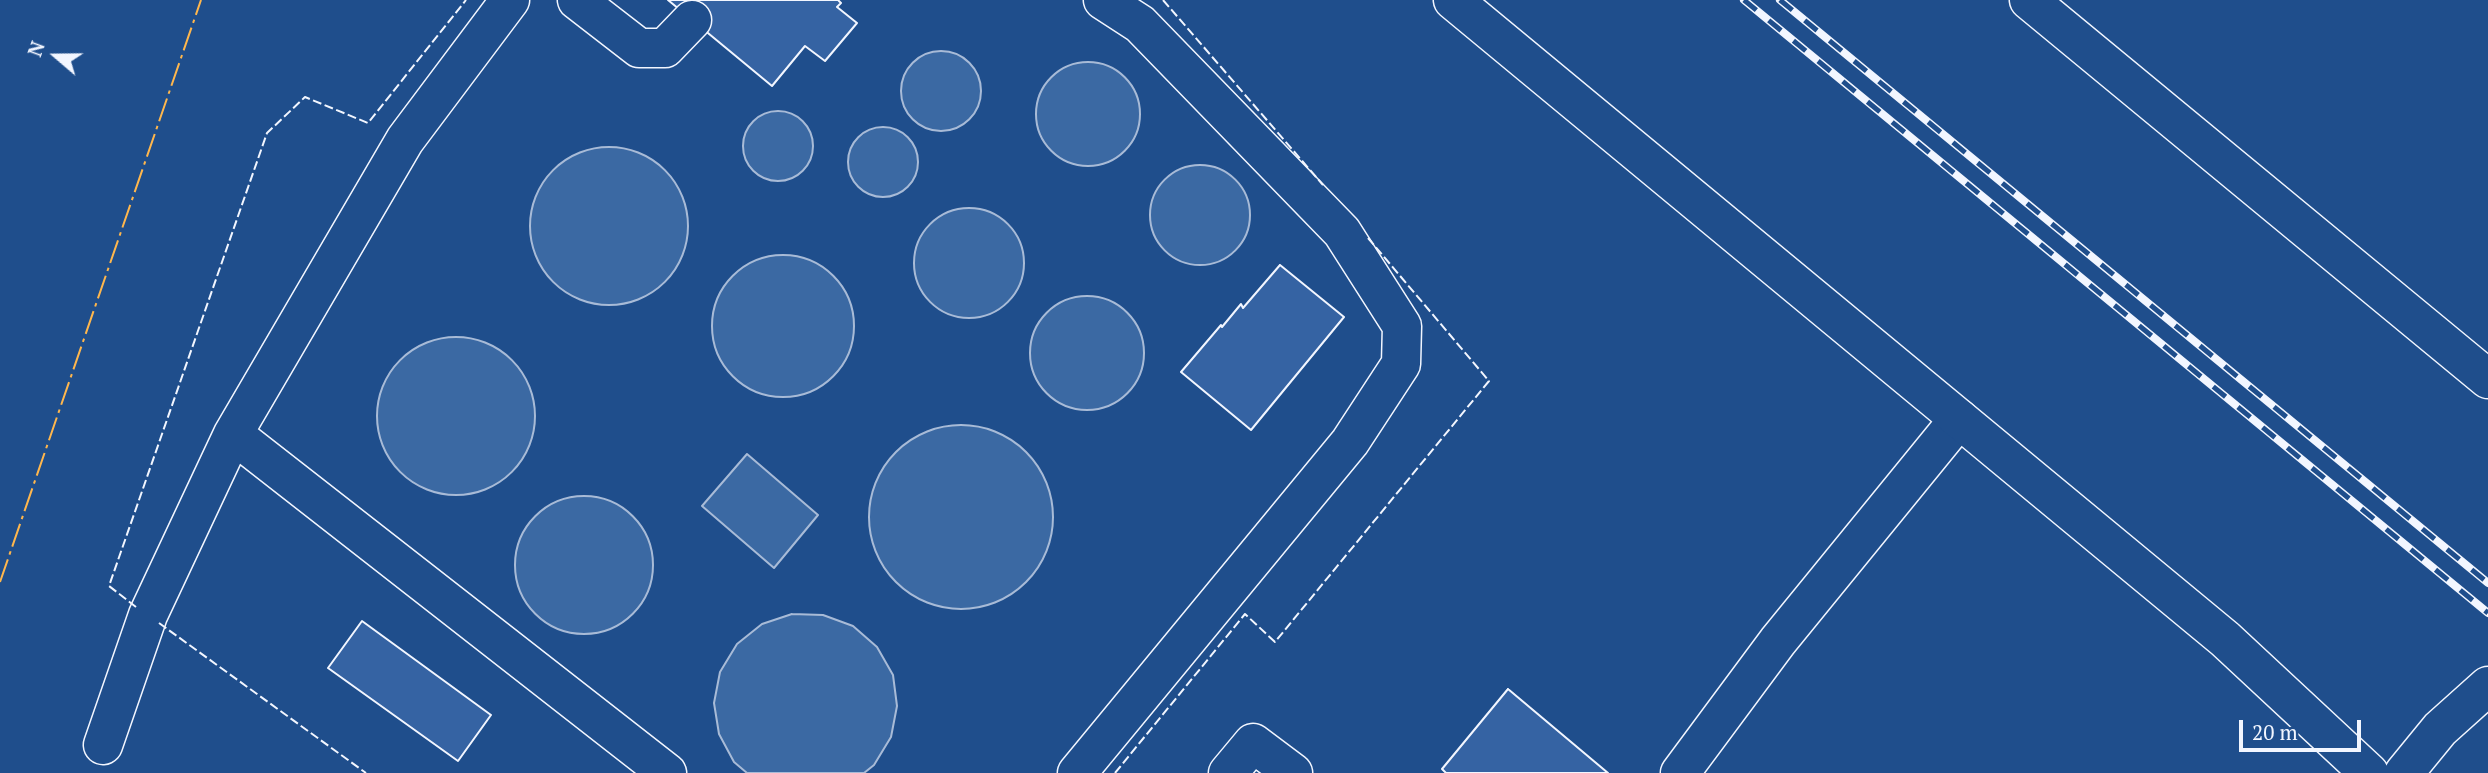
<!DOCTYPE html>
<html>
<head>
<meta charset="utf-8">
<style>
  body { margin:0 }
  #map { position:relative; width:2488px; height:773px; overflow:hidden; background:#1f4e8c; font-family:"PT Serif",serif }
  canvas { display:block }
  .north { position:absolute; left:21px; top:21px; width:70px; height:70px; -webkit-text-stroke:5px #1f4e8c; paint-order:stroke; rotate:290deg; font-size:19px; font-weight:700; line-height:28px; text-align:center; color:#f2f6ff }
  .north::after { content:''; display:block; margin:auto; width:24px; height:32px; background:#f2f6ff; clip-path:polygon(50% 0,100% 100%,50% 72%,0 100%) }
  .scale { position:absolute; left:2239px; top:720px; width:122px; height:32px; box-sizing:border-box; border:4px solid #f2f6ff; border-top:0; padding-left:9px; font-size:21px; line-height:24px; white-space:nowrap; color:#f2f6ff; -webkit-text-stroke:5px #1f4e8c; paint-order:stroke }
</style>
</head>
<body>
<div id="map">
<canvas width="2488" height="773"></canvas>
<div class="north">N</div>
<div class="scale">20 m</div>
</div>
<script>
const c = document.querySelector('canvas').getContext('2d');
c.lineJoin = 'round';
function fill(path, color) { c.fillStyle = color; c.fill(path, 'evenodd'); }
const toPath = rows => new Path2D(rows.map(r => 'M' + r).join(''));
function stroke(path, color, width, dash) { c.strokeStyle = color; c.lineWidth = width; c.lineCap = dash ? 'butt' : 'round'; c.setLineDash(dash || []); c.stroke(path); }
const water = toPath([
  '901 91a40 40 0 1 1 80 0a40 40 0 1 1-80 0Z',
  '1036 114a52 52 0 1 1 104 0a52 52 0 1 1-104 0Z',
  '743 146a35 35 0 1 1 70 0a35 35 0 1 1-70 0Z',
  '848 162a35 35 0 1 1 70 0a35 35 0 1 1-70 0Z',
  '530 226a79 79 0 1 1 158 0a79 79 0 1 1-158 0Z',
  '1150 215a50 50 0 1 1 100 0a50 50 0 1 1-100 0Z',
  '914 263a55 55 0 1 1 110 0a55 55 0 1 1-110 0Z',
  '712 326a71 71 0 1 1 142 0a71 71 0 1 1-142 0Z',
  '1030 353a57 57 0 1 1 114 0a57 57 0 1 1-114 0Z',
  '377 416a79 79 0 1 1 158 0a79 79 0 1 1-158 0Z',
  '869 517a92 92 0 1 1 184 0a92 92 0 1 1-184 0Z',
  [747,454,818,515,774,568,702,506,747,454],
  '515 565a69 69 0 1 1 138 0a69 69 0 1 1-138 0Z',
  [792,614,823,615,853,626,877,647,893,675,897,706,891,737,874,765,864,773,747,773,734,762,719,734,714,703,720,672,737,644,762,624,792,614]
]);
const building = toPath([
  [668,0,838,0,841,3,837,7,857,23,825,61,805,46,772,86,668,0],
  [1280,265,1344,317,1251,430,1181,372,1221,325,1222,327,1241,304,1243,308,1280,265],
  [362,621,491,715,458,761,328,668,362,621],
  [1508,689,1608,773,1446,773,1442,769,1508,689]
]);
const minor = toPath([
  [577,0,639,48,665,48,692,20],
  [233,434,667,773],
  [103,745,148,615,233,434,405,140,510,0],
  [1077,773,1350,442,1401,364,1402,326,1342,232,1140,24,1103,0],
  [1228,773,1253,743,1293,773],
  [1680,773,1778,641,1959,419]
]);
const highway = toPath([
  [1453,0,2225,639,2369,773],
  [2029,0,2488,379],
  [2404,773,2440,729,2488,686]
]);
const rail = toPath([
  [1744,0,2488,613],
  [1780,0,2488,583]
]);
const fence = toPath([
  [1163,0,1323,185],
  [136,607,109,586,267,133,305,97,368,123,466,0],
  [159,623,366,773],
  [1115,773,1245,614,1275,642,1489,381,1368,238]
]);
const power = toPath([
  [0,582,201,0]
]);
fill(water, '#3b69a3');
stroke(water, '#a8bbd7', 2);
fill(building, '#3563a3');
stroke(building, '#f2f6ff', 2);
stroke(minor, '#f2f6ff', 41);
stroke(highway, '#f2f6ff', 41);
stroke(minor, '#1f4e8c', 38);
stroke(highway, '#1f4e8c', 38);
stroke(rail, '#f2f6ff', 8);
stroke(rail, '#1f4e8c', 5, [16]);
stroke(fence, '#f2f6ff', 2, [9, 3.5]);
stroke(power, '#ffb74d', 2, [24, 5, 3.5, 5]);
</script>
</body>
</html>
